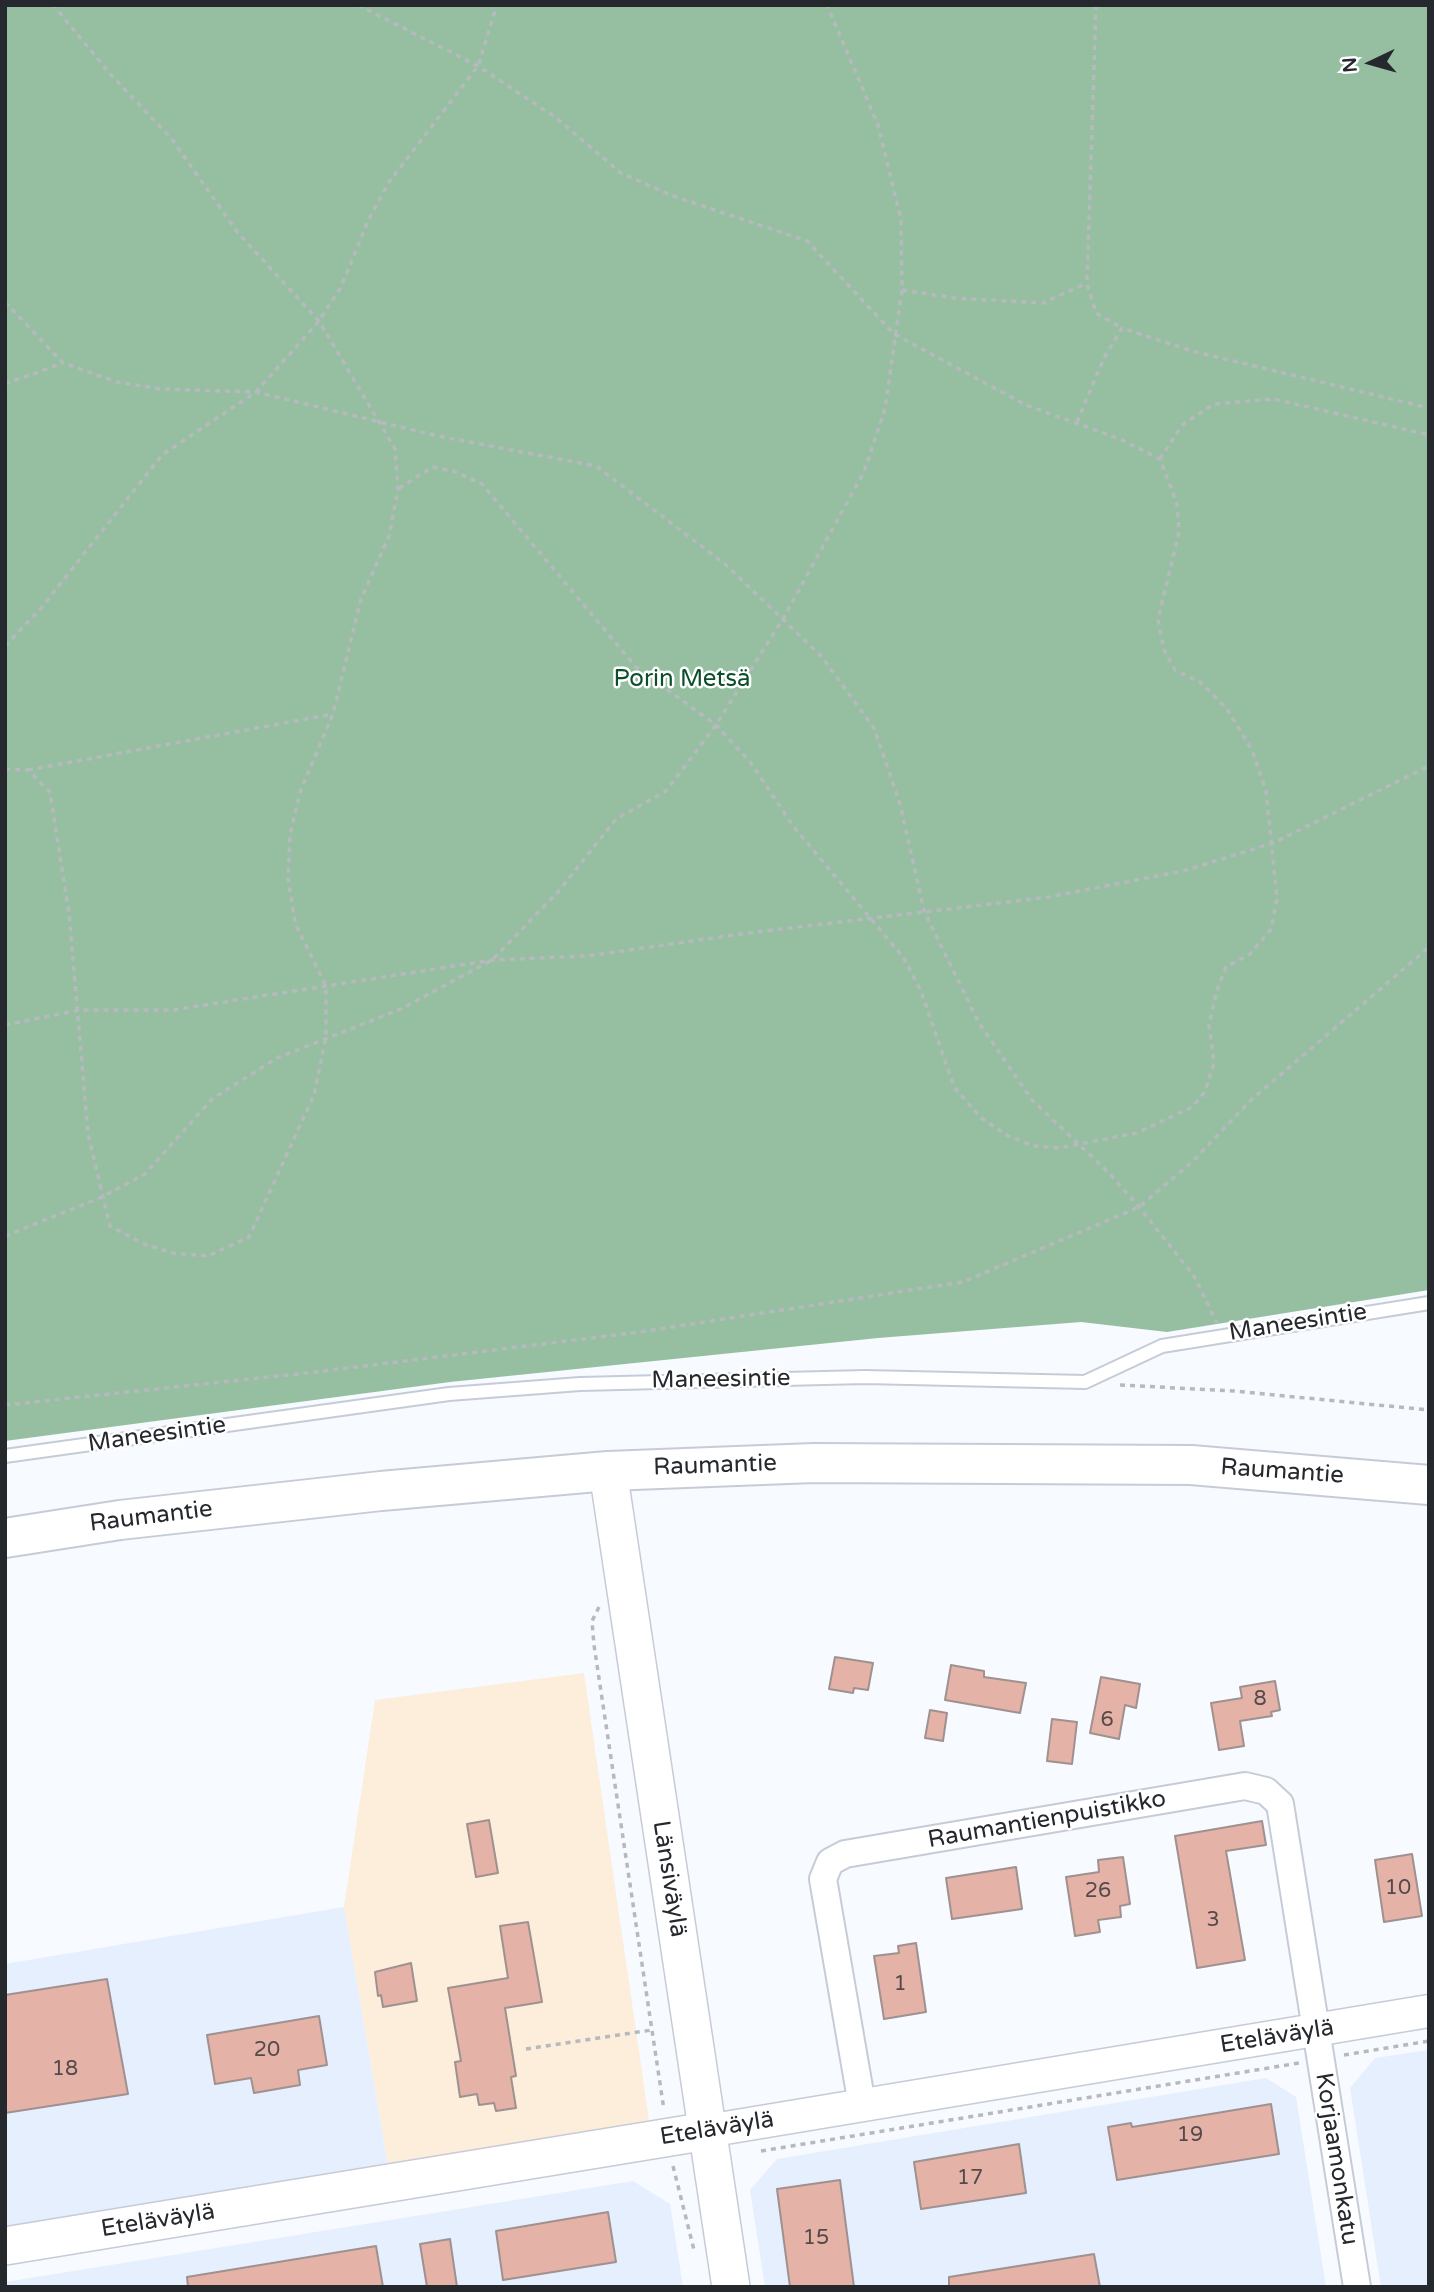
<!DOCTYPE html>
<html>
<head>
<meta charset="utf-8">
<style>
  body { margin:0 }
  #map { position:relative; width:1434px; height:2292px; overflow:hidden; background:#f7faff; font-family:"Varela Round",sans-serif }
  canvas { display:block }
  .frame { position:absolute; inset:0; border:7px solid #25282c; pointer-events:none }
  .north { position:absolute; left:1336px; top:28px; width:70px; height:70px; -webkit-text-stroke:5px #fff; paint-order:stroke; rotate:265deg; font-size:19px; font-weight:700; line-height:28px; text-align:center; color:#25282c }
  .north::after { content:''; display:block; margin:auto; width:24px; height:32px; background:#25282c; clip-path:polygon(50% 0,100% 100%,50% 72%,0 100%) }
</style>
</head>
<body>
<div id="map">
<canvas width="1434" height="2292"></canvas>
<div class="frame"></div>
<div class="north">N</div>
</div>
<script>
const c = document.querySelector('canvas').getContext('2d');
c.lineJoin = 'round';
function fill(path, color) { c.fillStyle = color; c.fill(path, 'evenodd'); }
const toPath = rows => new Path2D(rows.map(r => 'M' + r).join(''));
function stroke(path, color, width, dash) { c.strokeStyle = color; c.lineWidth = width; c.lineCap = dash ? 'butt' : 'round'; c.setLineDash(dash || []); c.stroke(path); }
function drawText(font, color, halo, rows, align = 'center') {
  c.font = font + ' "Varela Round",sans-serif'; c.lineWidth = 5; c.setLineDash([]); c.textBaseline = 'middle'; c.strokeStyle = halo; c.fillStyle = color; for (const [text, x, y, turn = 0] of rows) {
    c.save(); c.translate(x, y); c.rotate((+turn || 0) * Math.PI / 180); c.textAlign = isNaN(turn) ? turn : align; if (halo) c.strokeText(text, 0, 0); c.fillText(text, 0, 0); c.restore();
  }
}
const commercial = toPath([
  [584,1673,649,2120,388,2166,344,1907,375,1700]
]);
const built = toPath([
  [344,1907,388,2166,5,2230,5,1964],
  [1429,2050,1429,2287,1381,2287,1350,2088,1375,2058],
  [1266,2078,1296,2097,1326,2287,765,2287,750,2190,777,2159],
  [633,2181,670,2204,683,2287,5,2287,5,2282]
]);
const forest = toPath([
  [5,5,1429,5,1429,1290,1167,1332,1081,1322,878,1338,450,1382,5,1441]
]);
const building = toPath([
  [835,1657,873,1663,868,1690,854,1688,853,1693,829,1689,835,1657],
  [951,1665,984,1671,984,1677,1026,1683,1020,1713,945,1700,951,1665],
  [1101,1677,1140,1684,1136,1708,1125,1705,1119,1739,1090,1733,1101,1677],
  [1275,1681,1280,1710,1271,1712,1272,1716,1240,1721,1244,1746,1219,1750,1211,1703,1242,1698,1240,1687,1275,1681],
  [930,1710,947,1713,943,1741,925,1738,930,1710],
  [1052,1719,1077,1722,1072,1764,1047,1761,1052,1719],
  [489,1820,498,1873,476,1877,467,1824,489,1820],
  [1262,1821,1266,1845,1226,1851,1245,1960,1197,1968,1175,1836,1262,1821],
  [1412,1854,1422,1916,1384,1922,1375,1860,1412,1854],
  [1123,1857,1130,1904,1120,1906,1121,1917,1098,1920,1100,1932,1075,1936,1066,1877,1099,1872,1098,1860,1123,1857],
  [1016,1867,1022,1909,952,1919,946,1878,1016,1867],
  [528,1922,542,2002,505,2008,516,2076,511,2077,516,2108,496,2111,494,2103,479,2105,477,2094,460,2097,455,2062,461,2061,448,1988,508,1978,500,1926,528,1922],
  [916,1943,926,2012,884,2019,874,1956,899,1953,898,1946,916,1943],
  [411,1963,417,2001,383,2007,381,1995,378,1996,375,1972,411,1963],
  [107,1979,128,2094,5,2113,5,1995,107,1979],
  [319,2016,327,2065,298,2070,300,2085,254,2093,251,2078,215,2084,207,2035,319,2016],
  [1271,2104,1279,2154,1117,2180,1108,2127,1131,2123,1132,2127,1271,2104],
  [1019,2144,1026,2193,921,2209,914,2162,1019,2144],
  [840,2180,854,2287,790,2287,777,2189,840,2180],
  [608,2212,616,2262,503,2280,496,2231,608,2212],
  [450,2239,457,2287,427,2287,420,2244,450,2239],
  [376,2246,383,2287,188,2287,187,2277,376,2246],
  [1094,2254,1100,2287,949,2287,949,2277,1094,2254]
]);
const path = toPath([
  [358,5,478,66,555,117,621,173,673,196,807,241,894,334,1026,405,1120,439,1160,459,1177,504,1179,532,1158,620,1164,650,1175,670,1200,682,1227,709,1252,750,1266,791,1277,899,1271,929,1250,954,1226,967,1217,990,1209,1025,1214,1063,1205,1092,1192,1107,1137,1133,1059,1148,1034,1146,1008,1136,981,1118,954,1087,921,991,903,957,793,826,751,763,716,725,636,667,482,484,453,471,432,467,398,489],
  [1096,5,1087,283,1096,313,1122,328],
  [902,290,954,298,1043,303,1087,283],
  [5,302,63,363,117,382,161,389,256,392,438,436,596,466,725,564,821,656,874,728,900,804,924,911,979,1023,1032,1100,1109,1173,1139,1207,1194,1276,1217,1323],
  [5,384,63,363],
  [1077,422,1104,358,1122,328,1192,351,1429,408],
  [1160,459,1182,425,1214,404,1274,399,1429,435],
  [5,646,42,607,162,455,256,392,319,321,341,287,368,221,389,182,478,66,497,5],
  [5,769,28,770,50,792,69,913,88,1134,110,1226,144,1244,173,1253,208,1256,249,1237,314,1095,326,1036,326,986,295,923,288,878,290,835,300,792,333,714,361,599,389,536,398,489,395,449,319,321,238,233,171,138,112,76,53,5],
  [28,770,333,714],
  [5,1025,79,1010,173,1010,492,960,587,956,748,933,1049,897,1183,871,1273,843,1429,766],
  [5,1236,102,1197,145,1174,212,1099,277,1058,401,1009,492,960,558,892,616,819,666,791,716,725,784,617,864,472,885,409,902,290,901,220,878,125,827,5],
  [1120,1385,1234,1391,1429,1410],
  [5,1405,316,1372,640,1332,963,1282,1139,1207,1192,1162,1250,1101,1429,947],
  [599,1607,592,1621,594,1645,664,2110],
  [526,2049,652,2030],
  [1344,2055,1429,2041],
  [761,2151,1299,2063],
  [673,2166,694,2250]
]);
const service = toPath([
  [5,1456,449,1394,580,1384,865,1377,1085,1382,1162,1346,1429,1303]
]);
const minor = toPath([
  [862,2105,823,1879,830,1862,845,1854,1245,1786,1266,1791,1280,1804,1357,2287]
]);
const tertiary = toPath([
  [707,2131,1429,2011]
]);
const secondary = toPath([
  [608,1471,731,2287],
  [5,2246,707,2131]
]);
const trunk = toPath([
  [5,1538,120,1520,381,1491,608,1471,814,1463,1191,1465,1429,1485]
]);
const numberNames = [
  ["8",1260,1699],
  ["6",1107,1720],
  ["10",1398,1888],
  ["26",1098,1891],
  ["3",1213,1920],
  ["1",900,1984],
  ["20",267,2050],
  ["18",65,2069],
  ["19",1190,2135],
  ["17",970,2178],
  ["15",816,2238]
];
const parkNames = [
  ["Porin Metsä",682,680]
];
const streetNames = [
  ["Maneesintie",1298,1323,-9],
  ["Maneesintie",721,1380,-1],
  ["Maneesintie",157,1435,-8],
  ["Raumantie",715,1466,-2],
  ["Raumantie",1282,1472,4],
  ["Raumantie",151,1517,-7],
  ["Raumantienpuistikko",1047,1820,-10],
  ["Länsiväylä",669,1879,81],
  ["Eteläväylä",1277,2037,-9],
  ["Eteläväylä",717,2129,-9],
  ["Korjaamonkatu",1336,2159,81],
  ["Eteläväylä",158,2221,-9]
];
fill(commercial, '#fdeddb');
fill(built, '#e6effd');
fill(forest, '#96bfa1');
fill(building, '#e4b2a7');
stroke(building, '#9f918f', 2);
stroke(service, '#c6ccd7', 16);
stroke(minor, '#c6ccd7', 30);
stroke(tertiary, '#c6ccd7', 35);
stroke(secondary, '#c6ccd7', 40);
stroke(trunk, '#c6ccd7', 42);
stroke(path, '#b6b9bd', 3.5, [5, 5]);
stroke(service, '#fff', 12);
stroke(minor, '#fff', 26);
stroke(tertiary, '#fff', 32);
stroke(secondary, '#fff', 37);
stroke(trunk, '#fff', 38);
drawText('21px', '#554a4b', null, numberNames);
drawText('24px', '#0a4f2a', '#fff', parkNames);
drawText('24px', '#25282c', '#fff', streetNames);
</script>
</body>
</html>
